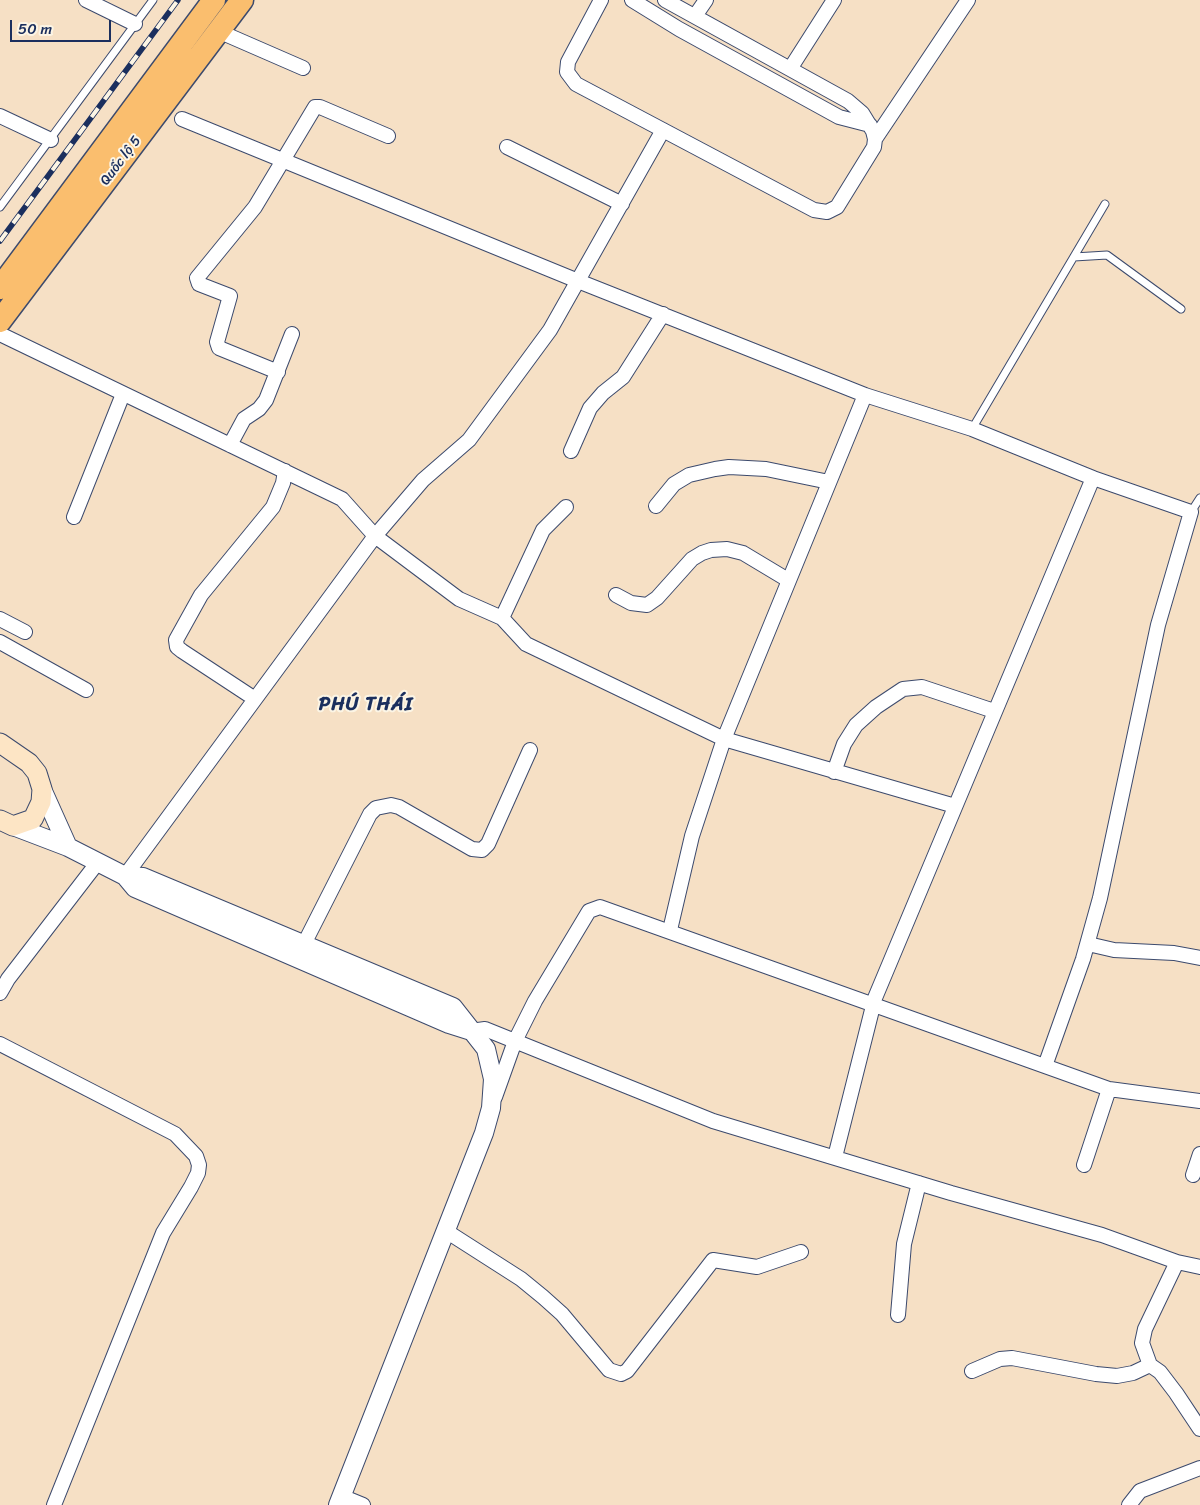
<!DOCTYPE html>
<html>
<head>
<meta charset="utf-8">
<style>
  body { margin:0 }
  #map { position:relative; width:1200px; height:1505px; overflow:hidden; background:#f6e0c5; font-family:Sriracha,sans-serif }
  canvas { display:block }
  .scale { position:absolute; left:10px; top:20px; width:101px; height:22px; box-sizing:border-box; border:2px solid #1b2f5e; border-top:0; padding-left:6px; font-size:15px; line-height:18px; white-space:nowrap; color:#1b2f5e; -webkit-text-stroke:4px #fcf5e5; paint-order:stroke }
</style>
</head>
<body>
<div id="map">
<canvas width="1200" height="1505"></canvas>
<div class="scale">50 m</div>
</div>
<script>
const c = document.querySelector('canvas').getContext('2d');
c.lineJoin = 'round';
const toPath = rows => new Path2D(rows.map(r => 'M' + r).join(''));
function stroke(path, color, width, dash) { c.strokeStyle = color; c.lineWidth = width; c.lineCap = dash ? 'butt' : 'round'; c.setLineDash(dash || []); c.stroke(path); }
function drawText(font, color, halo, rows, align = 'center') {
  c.font = font + ' Sriracha,sans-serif'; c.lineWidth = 4; c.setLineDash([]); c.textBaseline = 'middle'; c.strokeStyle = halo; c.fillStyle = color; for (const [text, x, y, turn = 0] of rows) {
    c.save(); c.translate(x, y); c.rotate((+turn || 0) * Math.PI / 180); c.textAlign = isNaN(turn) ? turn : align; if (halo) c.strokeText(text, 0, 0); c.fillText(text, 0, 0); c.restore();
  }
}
const service = toPath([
  [0,207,153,0],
  [1074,257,1107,255,1181,309],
  [972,429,1105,204],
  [1191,512,1200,498]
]);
const minor = toPath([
  [86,0,135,24],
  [601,0,568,62,567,72,576,84,814,210,827,212,837,207,874,147,875,139,873,131,862,113,848,101,665,0],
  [632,0,679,29,839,117,870,125],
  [695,16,706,0],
  [218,31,303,68],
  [790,69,834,0],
  [0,116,51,140],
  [182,119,578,281,865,395,972,429,1093,478,1191,512,1158,625,1100,898,1083,959,1045,1066],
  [875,139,968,0],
  [507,147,622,204],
  [0,334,342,499,375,536,459,599,502,618,526,644,724,739,955,806],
  [278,372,219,348,217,342,230,296,199,284,197,278,255,207,315,107,320,107,388,136],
  [230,445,244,419,259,409,266,400,292,334],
  [571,451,590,408,603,393,623,377,663,314],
  [656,506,674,484,689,475,715,469,729,467,766,469,829,482],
  [74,517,123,394],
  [616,595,631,603,647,605,657,598,692,559,702,553,711,550,727,549,743,553,788,580],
  [502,618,543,530,566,507],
  [0,619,25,632],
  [0,642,86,690],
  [255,699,182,651,177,647,176,640,201,595,273,507,283,483,285,471],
  [834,772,844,744,856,725,876,707,903,689,922,687,994,711],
  [125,876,375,536,423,480,469,440,550,330,663,130],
  [670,930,692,836,724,739,865,395],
  [304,944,370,814,376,808,391,805,399,807,472,849,482,850,488,844,530,750],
  [1088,944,1114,950,1174,953,1200,958],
  [0,993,8,979,98,862],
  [471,1031,485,1029,713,1121,951,1193,1102,1235,1177,1262,1200,1267],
  [0,1044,175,1134,196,1156,199,1165,198,1173,191,1187,163,1233,54,1505],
  [495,1097,515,1041,535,1001,589,911,600,907,1109,1089,1200,1101],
  [835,1157,875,998,1093,478],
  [1084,1165,1109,1089],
  [1193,1175,1200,1154],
  [446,1231,521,1279,543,1297,562,1314,609,1370,621,1374,627,1371,713,1260,757,1267,801,1252],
  [1177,1262,1145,1329,1142,1343,1150,1365,1160,1372,1176,1393,1200,1429],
  [898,1315,904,1244,919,1183],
  [972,1371,1000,1359,1012,1358,1096,1374,1117,1376,1133,1373,1150,1365],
  [341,1496,363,1505],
  [1129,1505,1140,1491,1200,1468]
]);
const tertiary = toPath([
  [42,789,68,847],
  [13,826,68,847,125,876,135,888,449,1024,471,1031],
  [125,876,143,877,453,1007,486,1049,493,1079,491,1108,484,1133,338,1505]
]);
const secondary = toPath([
  [0,743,29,763,37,773,42,789,41,802,33,819,13,826,0,820]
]);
const trunk = toPath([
  [0,288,214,0],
  [0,321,242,0]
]);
const rail = toPath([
  [0,241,178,0]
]);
const streetNames = [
  ["Quốc lộ 5",121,161,-53]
];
const districtNames = [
  ["PHÚ THÁI",366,705]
];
stroke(service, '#3c4a6d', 9);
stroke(minor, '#3c4a6d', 16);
stroke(tertiary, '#3c4a6d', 20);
stroke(secondary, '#3c4a6d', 21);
stroke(trunk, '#3c4a6d', 25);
stroke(service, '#fff', 7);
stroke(minor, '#fff', 14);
stroke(tertiary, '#fff', 18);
stroke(secondary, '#fde5c5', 19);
stroke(trunk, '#fabe6e', 22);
stroke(rail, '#1b2f5e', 5.5);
stroke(rail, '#fcf5e5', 4, [11]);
drawText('14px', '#1b2f5e', '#fcf5e5', streetNames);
c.letterSpacing = '1px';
drawText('bold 19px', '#1b2f5e', '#fcf5e5', districtNames);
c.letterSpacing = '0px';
</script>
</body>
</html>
